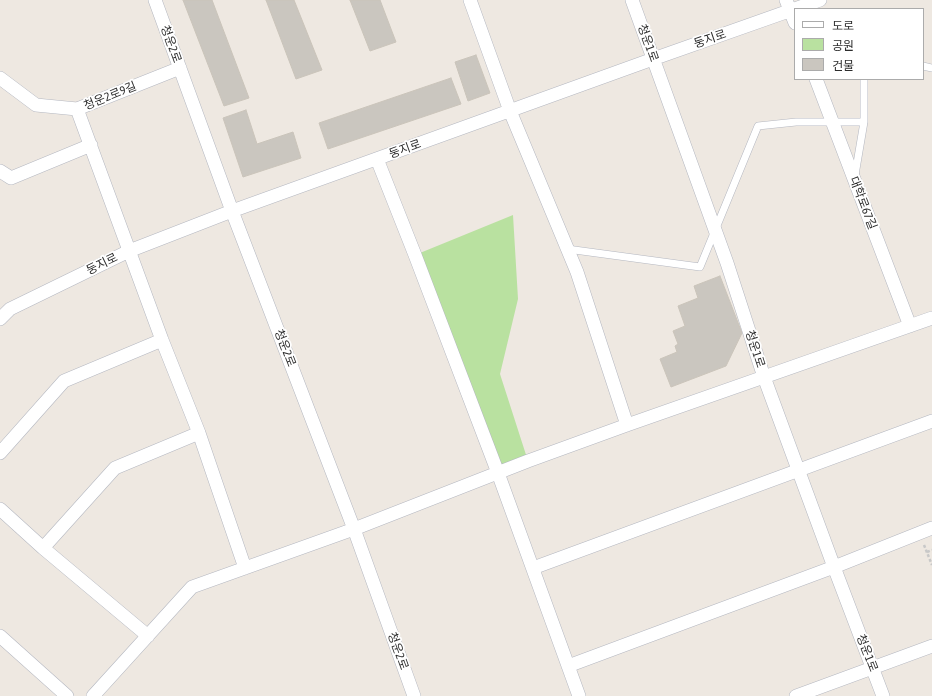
<!DOCTYPE html>
<html>
<head>
<meta charset="utf-8">
<style>
  body { margin:0 }
  #map { position:relative; width:932px; height:696px; overflow:hidden; background:#eee8e1; font-family:"Asap Condensed","Noto Sans KR",sans-serif }
  canvas { display:block }
  .legend { position:absolute; left:794px; top:8px; width:130px; height:72px; box-sizing:border-box; background:#fff; border:1px solid #ababab; margin:0; padding:5px 7px; list-style:none; font-size:12px; color:#2d2d2d }
  .legend li { display:flex; align-items:center; gap:8px; height:20px }
  .legend b { width:20px; border:1px solid #ababab }
</style>
</head>
<body>
<div id="map">
<canvas width="932" height="696"></canvas>
<ul class="legend">
<li><b style="height:5px;background:#fff"></b>도로</li>
<li><b style="height:11px;background:#b9e1a0"></b>공원</li>
<li><b style="height:11px;background:#cac6bf"></b>건물</li>
</ul>
</div>
<script>
const c = document.querySelector('canvas').getContext('2d');
c.lineJoin = 'round';
function fill(path, color) { c.fillStyle = color; c.fill(path, 'evenodd'); }
const toPath = rows => new Path2D(rows.map(r => 'M' + r).join(''));
function stroke(path, color, width, dash) { c.strokeStyle = color; c.lineWidth = width; c.lineCap = dash ? 'butt' : 'round'; c.setLineDash(dash || []); c.stroke(path); }
function drawText(font, color, halo, rows, align = 'center') {
  c.font = font + ' "Asap Condensed","Noto Sans KR",sans-serif'; c.lineWidth = 3.5; c.setLineDash([]); c.textBaseline = 'middle'; c.strokeStyle = halo; c.fillStyle = color; for (const [text, x, y, turn = 0] of rows) {
    c.save(); c.translate(x, y); c.rotate((+turn || 0) * Math.PI / 180); c.textAlign = isNaN(turn) ? turn : align; if (halo) c.strokeText(text, 0, 0); c.fillText(text, 0, 0); c.restore();
  }
}
const green = toPath([
  [513,215,518,299,500,374,528,461,498,473,415,255]
]);
const building = toPath([
  [183,0,212,0,249,98,224,106,183,0],
  [266,0,294,0,322,70,296,79,266,0],
  [350,0,380,0,396,42,370,51,350,0],
  [476,55,490,93,468,101,455,62,476,55],
  [451,78,461,104,328,149,319,123,451,78],
  [246,110,257,144,293,132,301,158,243,177,223,118,246,110],
  [720,276,742,333,726,366,671,387,660,359,677,352,675,346,678,344,673,331,685,326,678,306,698,298,694,286,720,276]
]);
const path = toPath([
  [924,545,932,565],
  [927,552,932,550]
]);
const service = toPath([
  [923,66,932,68],
  [855,175,864,122,864,79],
  [567,249,700,267,758,126,796,122,864,122]
]);
const minor = toPath([
  [155,0,232,211,354,529,414,696],
  [470,0,510,111,577,272,627,425],
  [632,0,727,263,764,377,834,567,883,696],
  [786,0,795,23],
  [0,78,36,105,77,109,180,68],
  [816,79,910,326],
  [77,109,162,340,199,433,245,568],
  [377,159,415,255,498,473,579,696],
  [0,171,11,178,91,145],
  [0,319,10,309,129,251,232,211,653,59,820,0],
  [0,453,64,381,162,340],
  [0,509,43,548,148,636],
  [43,548,115,468,199,433],
  [533,568,932,421],
  [0,636,67,696],
  [568,666,834,567,932,528],
  [93,696,192,587,354,529,528,461,627,425,932,318],
  [796,696,932,646]
]);
const streetNames = [
  ["둥지로",710,39,-19],
  ["청운1로",648,43,70],
  ["청운2로",171,44,70],
  ["청운2로9길",110,96,-22],
  ["둥지로",405,149,-20],
  ["대학로67길",863,203,69],
  ["둥지로",102,264,-26],
  ["청운2로",285,348,69],
  ["청운1로",755,349,72],
  ["청운2로",398,651,70],
  ["청운1로",867,653,69]
];
fill(green, '#b9e1a0');
fill(building, '#cac6bf');
stroke(building, '#cac4ba', 1);
stroke(service, '#b4b7c0', 8);
stroke(minor, '#b4b7c0', 14);
stroke(path, '#c8c8c8', 2.5, [3, 2]);
stroke(service, '#fff', 7);
stroke(minor, '#fff', 13);
drawText('12px', '#2d2d2d', '#fff', streetNames);
</script>
</body>
</html>
